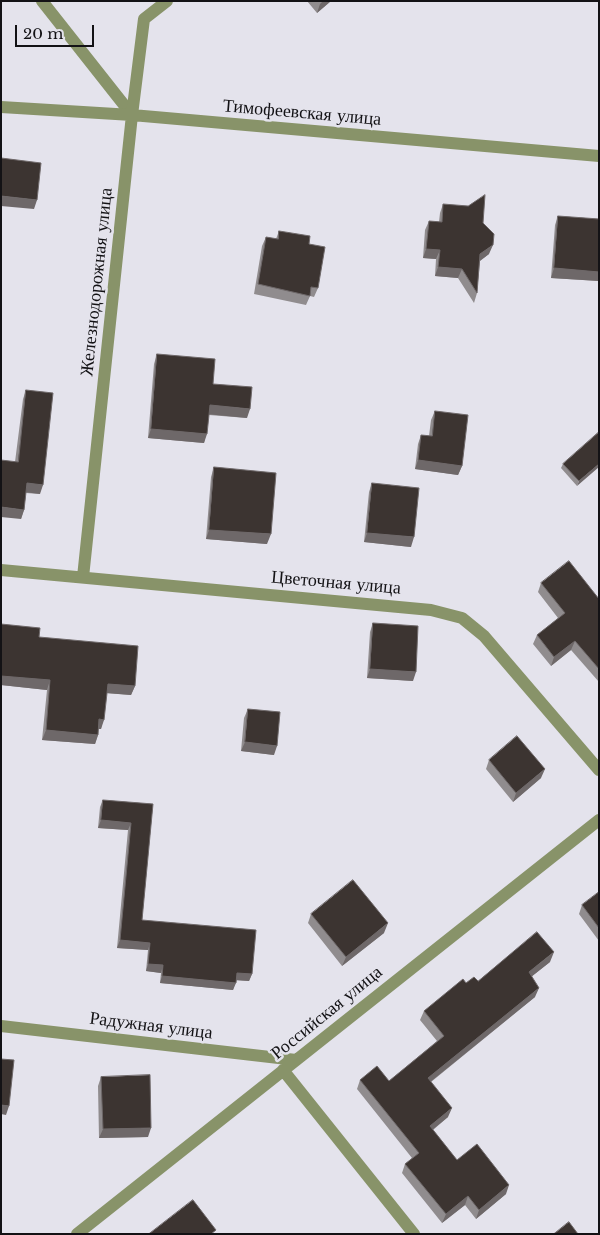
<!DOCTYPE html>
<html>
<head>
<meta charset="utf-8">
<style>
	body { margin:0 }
	#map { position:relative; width:600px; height:1235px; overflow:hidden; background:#e4e3ec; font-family:"Libre Baskerville",serif }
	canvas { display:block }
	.frame { position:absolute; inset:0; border:2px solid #131215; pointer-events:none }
	.scale { position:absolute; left:15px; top:25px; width:79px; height:22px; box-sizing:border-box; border:2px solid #131215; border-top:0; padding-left:6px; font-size:15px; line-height:18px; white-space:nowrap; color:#131215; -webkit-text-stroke:4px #e4e3ec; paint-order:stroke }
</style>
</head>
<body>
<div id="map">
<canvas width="600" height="1235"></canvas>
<div class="frame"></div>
<div class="scale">20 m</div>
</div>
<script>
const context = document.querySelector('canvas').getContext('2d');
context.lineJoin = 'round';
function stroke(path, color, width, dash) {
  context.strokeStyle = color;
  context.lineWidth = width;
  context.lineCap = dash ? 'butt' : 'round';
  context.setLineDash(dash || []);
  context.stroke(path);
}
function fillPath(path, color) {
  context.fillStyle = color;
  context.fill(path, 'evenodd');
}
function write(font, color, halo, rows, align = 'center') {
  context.font = font + ' "Libre Baskerville",serif';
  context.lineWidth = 5;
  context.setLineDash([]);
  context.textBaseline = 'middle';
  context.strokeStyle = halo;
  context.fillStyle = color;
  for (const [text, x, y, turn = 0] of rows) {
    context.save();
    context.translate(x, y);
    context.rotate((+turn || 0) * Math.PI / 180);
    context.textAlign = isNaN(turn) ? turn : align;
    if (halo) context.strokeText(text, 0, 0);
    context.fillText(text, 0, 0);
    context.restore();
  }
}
const service = new Path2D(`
	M 42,1 L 132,115`);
const minor = new Path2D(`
	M 1,107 L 132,115 L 599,156
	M 1,570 L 431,610 L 462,618 L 484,636 L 599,770
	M 83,577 L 132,115 L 144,19 L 167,1
	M 1,1026 L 296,1060
	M 283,1070 L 414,1234
	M 77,1234 L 599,820`);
const wall = new Path2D(`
	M 307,1 L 331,1 L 317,13 Z
	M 443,204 L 483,223 L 489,254 L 480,261 L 477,293 L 474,303 L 458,278 L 435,276 L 436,259 L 423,258 L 425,230 L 429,221 L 439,222 L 440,213 Z
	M 558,216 L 599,219 L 599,281 L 551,278 L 555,225 Z
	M 279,231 L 309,244 L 318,288 L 314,297 L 310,296 L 306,305 L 254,294 L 262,246 L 266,237 L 276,239 Z
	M 157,354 L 247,418 L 209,415 L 204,443 L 148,438 L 154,364 Z
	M 26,390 L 40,494 L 26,493 L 24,510 L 21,519 L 15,462 L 23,399 Z
	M 435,411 L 462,466 L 458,475 L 415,469 L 418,444 L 421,435 L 429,436 L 431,420 Z
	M 598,433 L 577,486 L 561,468 L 563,464 Z
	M 214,467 L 267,544 L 206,539 L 211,477 Z
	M 372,483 L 411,547 L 364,542 L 369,492 Z
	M 541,583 L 599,599 L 599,682 L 571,650 L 551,666 L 533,644 L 537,635 L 558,618 L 538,592 Z
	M 373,623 L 413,681 L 367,678 L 370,632 Z
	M 1,624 L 39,637 L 135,686 L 131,695 L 107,693 L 101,729 L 98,729 L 98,735 L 95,744 L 42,740 L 47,690 L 1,685 Z
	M 248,709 L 274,755 L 241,751 L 244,718 Z
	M 489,760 L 541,778 L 513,802 L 486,769 Z
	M 103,800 L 153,804 L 142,920 L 252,974 L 249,981 L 236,980 L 233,990 L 160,983 L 161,973 L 146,971 L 148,950 L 117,948 L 128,830 L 98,828 L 100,807 Z
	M 599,892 L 599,941 L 579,914 L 582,905 Z
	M 311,914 L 384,933 L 342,966 L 308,923 Z
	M 550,962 L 532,976 L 535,997 L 431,1082 L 448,1117 L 433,1130 L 457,1160 L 506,1194 L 476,1219 L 465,1205 L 442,1223 L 402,1173 L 405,1164 L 412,1158 L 357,1089 L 360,1080 L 389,1081 L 437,1041 L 420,1020 L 424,1011 L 466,983 L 478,981 Z
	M 101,1077 L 148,1137 L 99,1138 L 98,1086 Z`);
const shadedWall = new Path2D(`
	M 323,1 L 331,1 L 317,13 L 320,4 Z
	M 1,196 L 37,200 L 34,209 L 1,206 Z
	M 493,245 L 489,254 L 477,263 L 480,254 Z
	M 426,249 L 440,250 L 436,259 L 423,258 Z
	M 438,267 L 462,269 L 458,278 L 435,276 Z
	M 554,268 L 599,272 L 599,281 L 551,278 Z
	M 210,405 L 250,409 L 247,418 L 206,414 Z
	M 151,429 L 207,434 L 204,443 L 148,438 Z
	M 418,460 L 462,466 L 458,475 L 415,469 Z
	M 599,464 L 599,467 L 577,486 L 579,481 Z
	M 27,483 L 43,485 L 40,494 L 24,492 Z
	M 1,507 L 24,510 L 21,519 L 1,517 Z
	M 209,530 L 271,534 L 267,544 L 206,539 Z
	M 367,533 L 414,537 L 411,547 L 364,542 Z
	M 575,641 L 571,650 L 551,666 L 554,657 Z
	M 370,669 L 416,672 L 413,681 L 367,678 Z
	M 1,676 L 50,680 L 47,690 L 1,685 Z
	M 108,684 L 135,686 L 131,695 L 105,693 Z
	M 99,719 L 104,720 L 101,729 L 96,729 Z
	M 46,730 L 98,735 L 95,744 L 42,740 Z
	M 245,742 L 277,746 L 274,755 L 241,751 Z
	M 545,769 L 541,778 L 513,802 L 516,793 Z
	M 101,820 L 131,823 L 128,830 L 98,828 Z
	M 388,923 L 384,933 L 342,966 L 346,957 Z
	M 120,940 L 150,943 L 148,950 L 117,948 Z
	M 554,952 L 550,962 L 526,981 L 529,972 Z
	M 148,964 L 163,965 L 161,973 L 146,971 Z
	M 237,973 L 252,974 L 249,981 L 234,980 Z
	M 162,976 L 236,983 L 233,990 L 160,983 Z
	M 539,988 L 535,997 L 424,1087 L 428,1078 Z
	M 1,1105 L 9,1106 L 6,1115 L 1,1114 Z
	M 452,1108 L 448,1117 L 426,1135 L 430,1126 Z
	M 151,1128 L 148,1137 L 99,1138 L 103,1129 Z
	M 509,1185 L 506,1194 L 476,1219 L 479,1210 Z
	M 468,1196 L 465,1205 L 442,1223 L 446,1214 Z`);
const building = new Path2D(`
	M 1,158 L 41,163 L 37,200 L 1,196 Z
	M 485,195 L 483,223 L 494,234 L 493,245 L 480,254 L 477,293 L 462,269 L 438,267 L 440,250 L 426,249 L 429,221 L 442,222 L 443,204 L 468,206 Z
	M 558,216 L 599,219 L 599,272 L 554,268 Z
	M 279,231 L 310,236 L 309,244 L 325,247 L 318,288 L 311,287 L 310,296 L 258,284 L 266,237 L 278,239 Z
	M 157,354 L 215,359 L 213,384 L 252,387 L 250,409 L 210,405 L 207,434 L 151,429 Z
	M 26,390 L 53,393 L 43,485 L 27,483 L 24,510 L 1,507 L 1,460 L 18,462 Z
	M 435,411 L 468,415 L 462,466 L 418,460 L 421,435 L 432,436 Z
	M 598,433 L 599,434 L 599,464 L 579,481 L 563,464 Z
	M 214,467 L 276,473 L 271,534 L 209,530 Z
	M 372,483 L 419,488 L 414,537 L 367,533 Z
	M 569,561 L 599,599 L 599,669 L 575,641 L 554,657 L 537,635 L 565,613 L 541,583 Z
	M 373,623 L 418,626 L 416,672 L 370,669 Z
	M 1,624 L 40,628 L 39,637 L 138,646 L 135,686 L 108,684 L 104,720 L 99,719 L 98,735 L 46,730 L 50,680 L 1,676 Z
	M 248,709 L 280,712 L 277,746 L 245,742 Z
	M 517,736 L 545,769 L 516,793 L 489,760 Z
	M 103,800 L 153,804 L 142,920 L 256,930 L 252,974 L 237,973 L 236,983 L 162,976 L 163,965 L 148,964 L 150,943 L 120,940 L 131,823 L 101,820 Z
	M 353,880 L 388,923 L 346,957 L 311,914 Z
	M 599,892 L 599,928 L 582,905 Z
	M 537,932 L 554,952 L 529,972 L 539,988 L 428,1078 L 452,1108 L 430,1126 L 457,1160 L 477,1144 L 509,1185 L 479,1210 L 468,1196 L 446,1214 L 405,1164 L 419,1153 L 360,1080 L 377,1066 L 389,1081 L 444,1036 L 424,1011 L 463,979 L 466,983 L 474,977 L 478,981 Z
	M 1,1059 L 14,1060 L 9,1106 L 1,1105 Z
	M 150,1075 L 151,1128 L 103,1129 L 101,1077 Z
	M 193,1200 L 216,1230 L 211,1234 L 149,1234 Z
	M 569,1222 L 578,1234 L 554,1234 Z`);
const streetNames = [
	["Тимофеевская улица",302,113,5],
	["Железнодорожная улица",97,282,-84],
	["Цветочная улица",336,583,5],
	["Российская улица",327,1013,-39],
	["Радужная улица",151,1026,7]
];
stroke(service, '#889369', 12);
stroke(minor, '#889369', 12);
fillPath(wall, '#908c8e');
fillPath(shadedWall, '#6e6869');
fillPath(building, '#3c3431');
stroke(building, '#6e6869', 1);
write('18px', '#131215', '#e4e3ec', streetNames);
</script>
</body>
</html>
